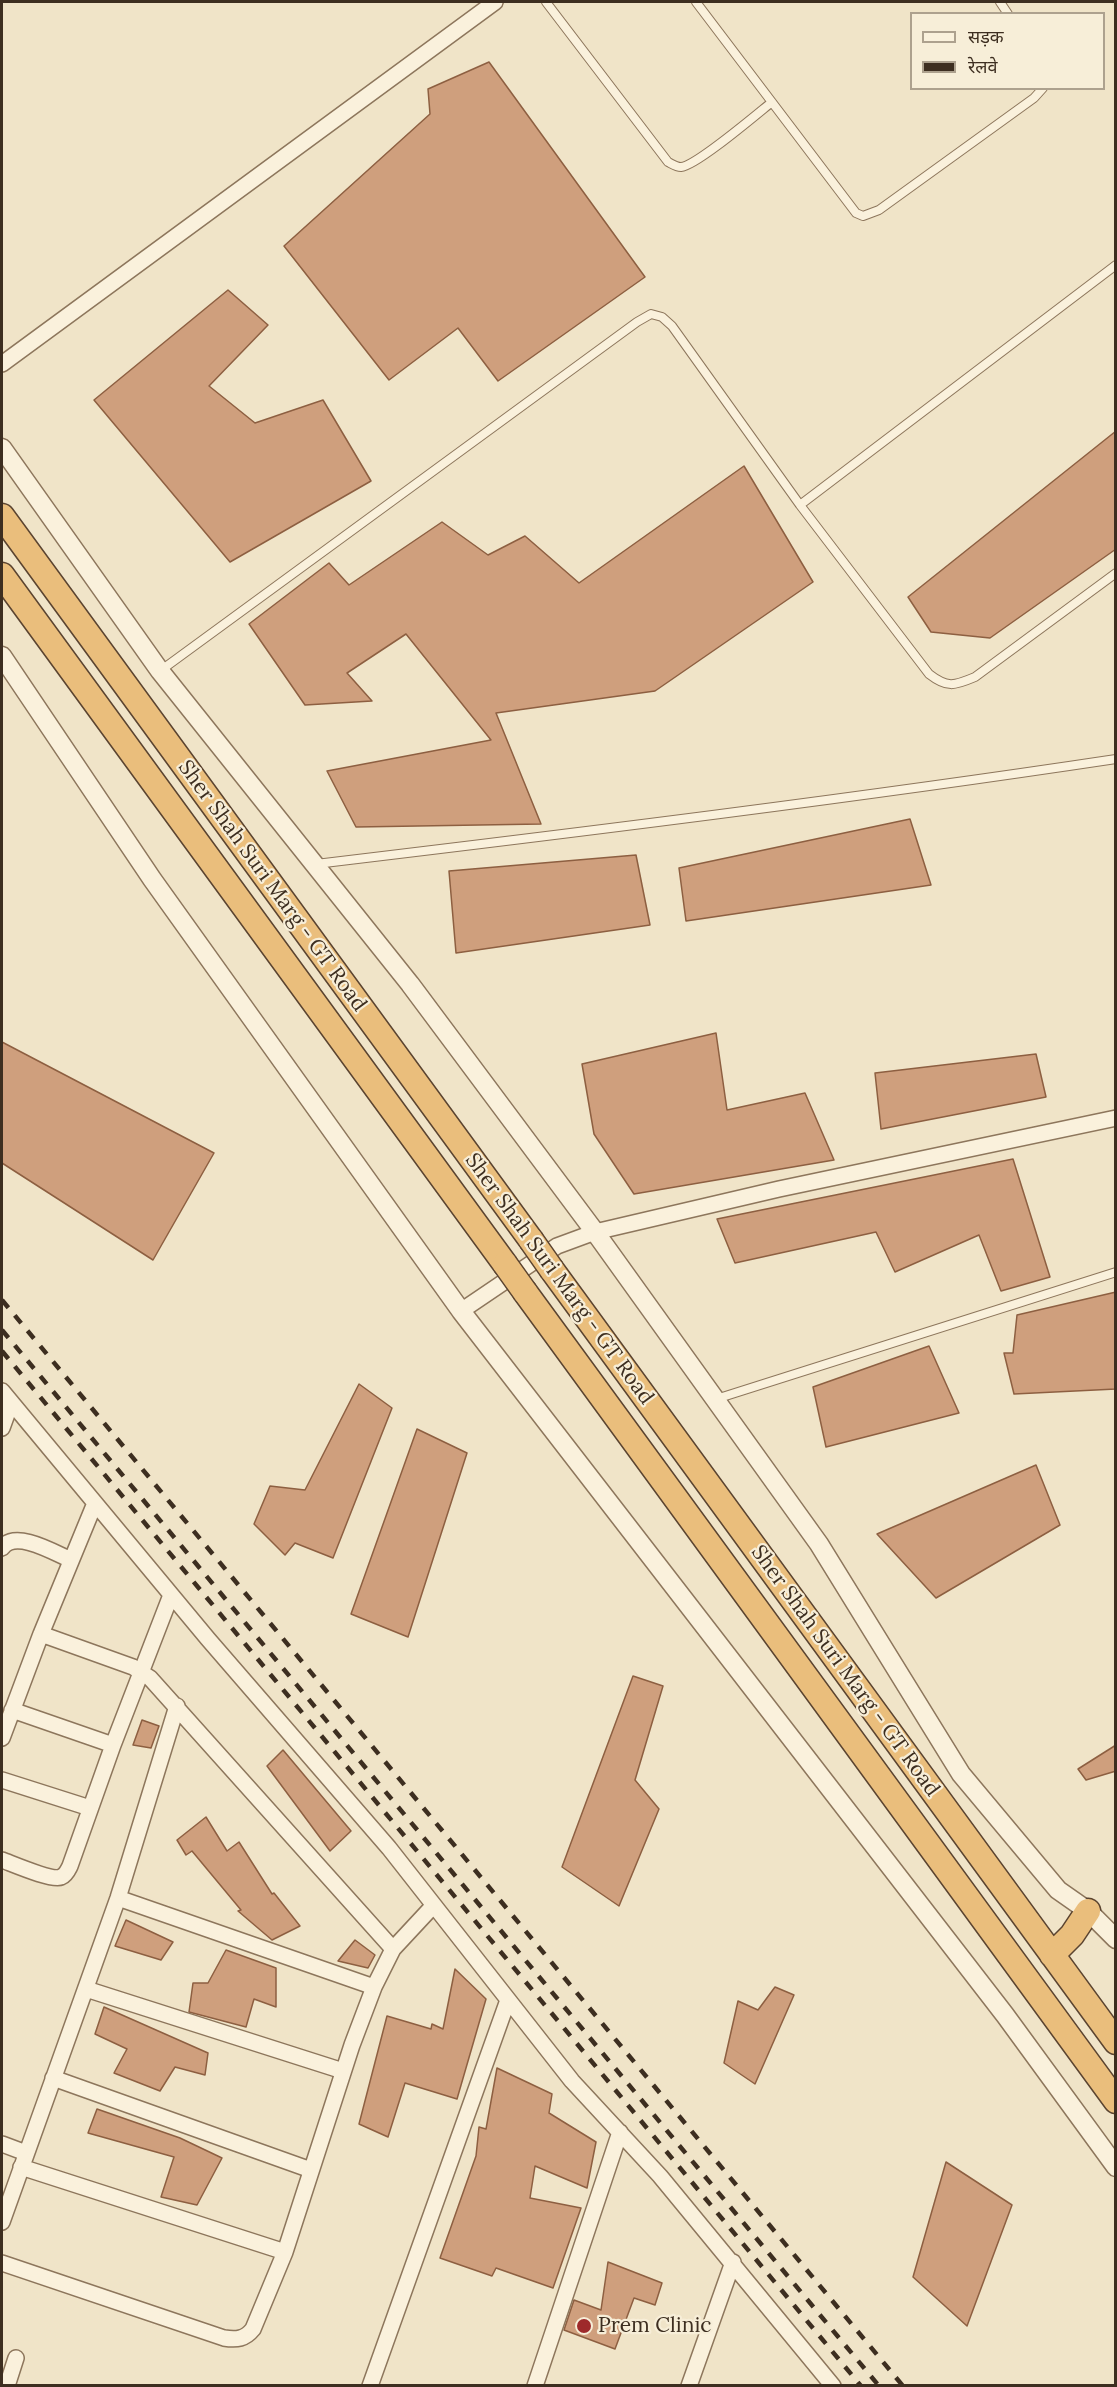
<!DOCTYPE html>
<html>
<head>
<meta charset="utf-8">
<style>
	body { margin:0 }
	#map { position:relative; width:1117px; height:2387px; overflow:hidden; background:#f0e4c8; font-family:Lora,"Noto Sans Devanagari",serif }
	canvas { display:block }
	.frame { position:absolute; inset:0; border:3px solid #3d2e20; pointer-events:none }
	.legend { position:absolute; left:910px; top:12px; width:195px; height:78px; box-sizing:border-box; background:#f7eed8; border:2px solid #ada18e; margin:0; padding:8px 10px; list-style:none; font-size:18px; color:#3d2e20 }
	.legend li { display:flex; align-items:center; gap:12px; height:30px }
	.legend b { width:30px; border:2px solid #ada18e }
</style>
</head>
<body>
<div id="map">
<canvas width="1117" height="2387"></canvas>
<div class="frame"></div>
<ul class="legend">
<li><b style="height:8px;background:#faf1dc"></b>सड़क</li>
<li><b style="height:8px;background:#3d2e20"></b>रेलवे</li>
</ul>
</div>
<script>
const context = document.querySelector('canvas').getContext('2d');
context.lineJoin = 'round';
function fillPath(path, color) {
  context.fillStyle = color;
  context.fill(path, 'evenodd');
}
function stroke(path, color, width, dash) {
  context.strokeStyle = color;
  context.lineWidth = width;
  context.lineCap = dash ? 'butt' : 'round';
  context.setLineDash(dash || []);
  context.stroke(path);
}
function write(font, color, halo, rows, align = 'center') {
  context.font = font + ' Lora,serif';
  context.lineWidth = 4.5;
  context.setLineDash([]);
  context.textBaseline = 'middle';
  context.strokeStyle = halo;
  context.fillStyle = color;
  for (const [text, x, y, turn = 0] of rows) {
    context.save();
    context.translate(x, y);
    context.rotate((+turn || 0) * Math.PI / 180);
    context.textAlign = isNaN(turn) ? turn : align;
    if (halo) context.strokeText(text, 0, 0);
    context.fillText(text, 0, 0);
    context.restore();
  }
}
const building = new Path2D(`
	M 489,62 L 645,277 L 498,381 L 458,328 L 389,380 L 284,246 L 430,114 L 428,89 Z
	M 228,290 L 268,325 L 209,386 L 255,423 L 323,400 L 371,481 L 230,562 L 94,400 Z
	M 1116,431 L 1116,549 L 990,638 L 931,632 L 908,597 Z
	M 744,466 L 813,582 L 655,691 L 496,713 L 541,824 L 356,827 L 327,771 L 491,740 L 406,634 L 347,673 L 372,701 L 305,705 L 249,624 L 329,563 L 349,585 L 442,522 L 488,555 L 525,536 L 579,583 Z
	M 910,819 L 931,885 L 686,921 L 679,868 Z
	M 636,855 L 650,925 L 456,953 L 449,871 Z
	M 716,1033 L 727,1110 L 805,1093 L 834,1160 L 634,1194 L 594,1134 L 582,1064 Z
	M 2,1042 L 214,1153 L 153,1260 L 2,1163 Z
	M 1036,1054 L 1046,1097 L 881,1129 L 875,1073 Z
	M 1013,1159 L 1050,1277 L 1001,1291 L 979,1235 L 895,1272 L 876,1232 L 735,1263 L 717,1219 Z
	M 1116,1292 L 1116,1389 L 1014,1394 L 1004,1353 L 1013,1353 L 1017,1315 Z
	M 929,1346 L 959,1413 L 826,1447 L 813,1387 Z
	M 359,1384 L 392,1408 L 333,1558 L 295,1543 L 285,1555 L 254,1524 L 270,1486 L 305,1490 Z
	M 417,1429 L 467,1453 L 408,1637 L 351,1614 Z
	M 1036,1465 L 1060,1525 L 936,1598 L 877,1534 Z
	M 633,1676 L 663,1686 L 635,1780 L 659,1809 L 619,1906 L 562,1867 Z
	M 142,1720 L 159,1726 L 151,1748 L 133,1745 Z
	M 1116,1745 L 1116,1771 L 1086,1780 L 1078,1769 Z
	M 283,1750 L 351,1831 L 330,1851 L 267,1766 Z
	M 206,1817 L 227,1851 L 239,1842 L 272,1894 L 274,1893 L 300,1926 L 272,1940 L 238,1911 L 241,1910 L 192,1851 L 186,1855 L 177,1840 Z
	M 126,1920 L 173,1942 L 161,1960 L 115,1946 Z
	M 355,1940 L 375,1955 L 368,1968 L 338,1961 Z
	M 226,1950 L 276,1968 L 276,2007 L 254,1999 L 246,2027 L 189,2012 L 193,1983 L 208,1983 Z
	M 455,1969 L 486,1999 L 457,2099 L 405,2083 L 388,2137 L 359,2124 L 387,2016 L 431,2029 L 432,2024 L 443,2029 Z
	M 775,1987 L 794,1995 L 755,2084 L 724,2063 L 738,2001 L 758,2010 Z
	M 104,2007 L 208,2053 L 205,2075 L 175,2067 L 160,2091 L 114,2073 L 127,2049 L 95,2034 Z
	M 497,2068 L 552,2094 L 549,2113 L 596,2142 L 587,2188 L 535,2166 L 530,2198 L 581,2208 L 553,2288 L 496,2268 L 492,2276 L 440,2258 L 476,2156 L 479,2127 L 486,2129 Z
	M 97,2109 L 180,2138 L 222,2158 L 197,2205 L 161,2197 L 174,2157 L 88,2133 Z
	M 946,2162 L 1012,2205 L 967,2326 L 913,2277 Z
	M 608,2262 L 662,2283 L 655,2305 L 634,2298 L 615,2349 L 564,2330 L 574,2300 L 601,2310 Z`);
const service = new Path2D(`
	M 546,2 L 668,162 C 672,164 676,167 681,167 C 696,166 757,114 772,102
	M 696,2 L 856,213 L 863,216 L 879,210 L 1034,98 L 1043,88
	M 1000,2 L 1008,14
	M 800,505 L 1116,265
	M 160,671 L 637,322 L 651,314 L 662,317 L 672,326 L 800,505 L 929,674 C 947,688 954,686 975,677 L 1116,573
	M 316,864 C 583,832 850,799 1116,759
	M 716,1399 L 1116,1272`);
const minor = new Path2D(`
	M 2,364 L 495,2
	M 461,1311 L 557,1246 L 595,1232 L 779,1189 L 1116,1118
	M 2,1391 L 208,1639 L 389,1848 L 572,2081 L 660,2176 L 833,2386
	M 2,1428 L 11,1403
	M 2,1548 C 15,1529 55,1553 71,1560
	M 41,1634 L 133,1667 L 150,1678 L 393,1949
	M 12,1710 L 113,1745
	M 2,1738 L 41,1634 L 95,1503
	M 2,1780 L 90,1808
	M 2,1860 C 13,1864 52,1881 61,1877 C 66,1875 68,1870 70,1866 L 113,1745 L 171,1595
	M 118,1898 L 374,1987
	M 86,1989 L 343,2071
	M 53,2078 L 311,2170
	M 2,2144 L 26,2153
	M 21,2167 L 285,2252
	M 2,2222 L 118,1898 L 177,1706
	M 2,2263 L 224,2338 C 237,2340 245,2339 253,2329 L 285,2252 L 352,2045 L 374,1987 L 393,1949 L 433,1906
	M 7,2386 L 16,2358
	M 370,2386 L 508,2000
	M 535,2386 L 620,2132
	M 689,2386 L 733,2262`);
const tertiary = new Path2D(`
	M 2,448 L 160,671 L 410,984 L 595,1232 L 819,1544 L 961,1774 L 1058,1890 L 1088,1911 L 1116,1939
	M 2,656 L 152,879 L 461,1311 L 1005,2015 L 1116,2167`);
const trunk = new Path2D(`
	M 2,516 L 531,1240
	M 2,575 L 505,1264
	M 552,1270 L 1116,2042
	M 525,1292 L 1116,2101
	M 1052,1955 L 1072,1935 L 1088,1911`);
const rail = new Path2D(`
	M 2,1300 L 903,2386
	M 2,1330 L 879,2386
	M 2,1351 L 861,2386`);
const trunkBridge = new Path2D(`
	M 531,1240 L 552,1270
	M 505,1264 L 525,1292`);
const markers = [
	[584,2326,8,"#9e2a2b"]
];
const streetNames = [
	["Sher Shah Suri Marg - GT Road",272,886,54],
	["Sher Shah Suri Marg - GT Road",559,1279,54],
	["Sher Shah Suri Marg - GT Road",845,1671,54]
];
const poiNames = [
	["Prem Clinic",598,2326]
];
fillPath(building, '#cf9f7d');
stroke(building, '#8d5f41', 1.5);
stroke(service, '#8d765c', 10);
stroke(minor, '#8d765c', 18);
stroke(tertiary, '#8d765c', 21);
stroke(trunk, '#5b4430', 27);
stroke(service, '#faf1dc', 8);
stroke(minor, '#faf1dc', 15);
stroke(tertiary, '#faf1dc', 18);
stroke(trunk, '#eabe7c', 24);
stroke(rail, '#3d2e20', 4.5, [10, 10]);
stroke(trunkBridge, '#5b4430', 27, []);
stroke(trunkBridge, '#eabe7c', 24);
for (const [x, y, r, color] of markers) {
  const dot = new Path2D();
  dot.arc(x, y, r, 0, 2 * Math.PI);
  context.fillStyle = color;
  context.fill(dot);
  stroke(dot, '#f7eed8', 2);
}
write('21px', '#3d2e20', '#f7eed8', streetNames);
write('21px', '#3d2e20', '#f7eed8', poiNames, 'left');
</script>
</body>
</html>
